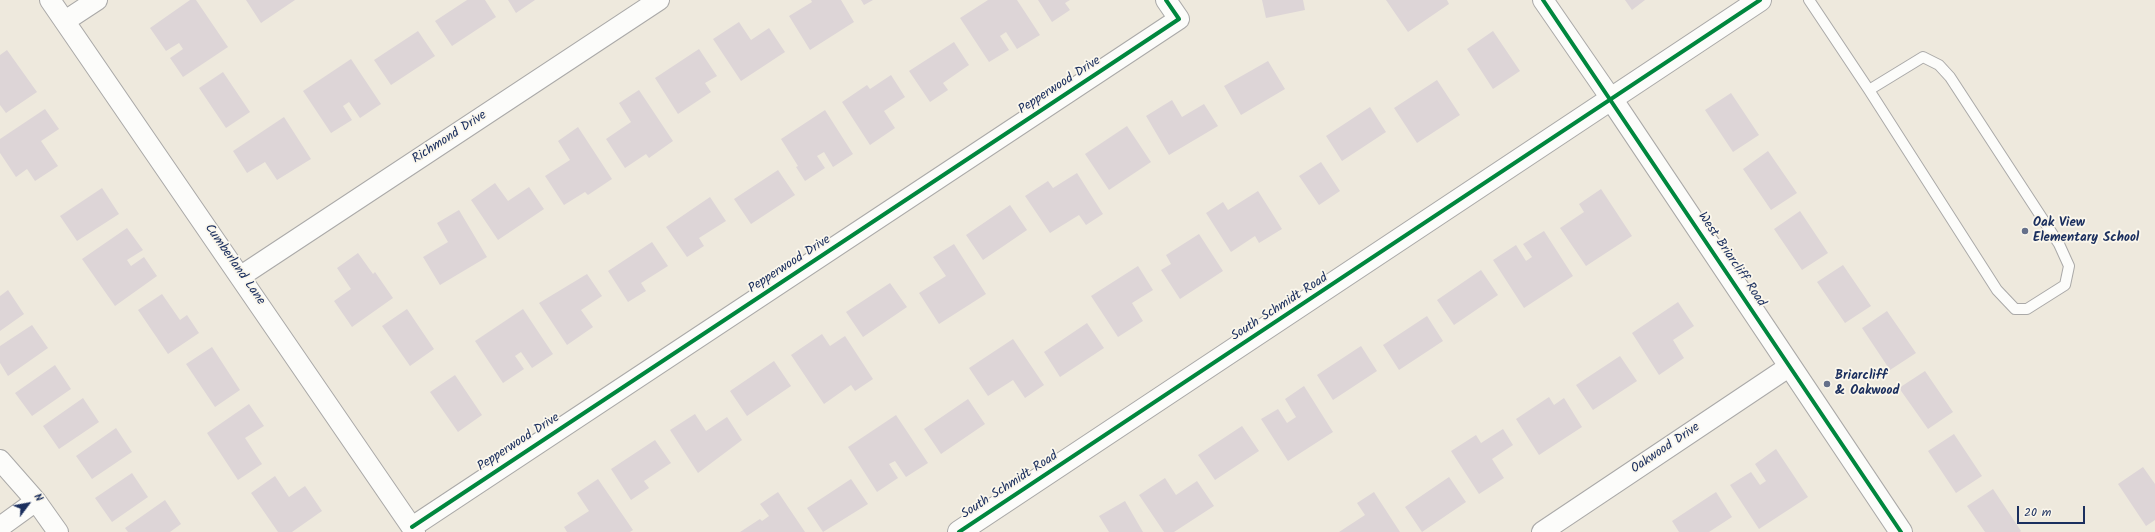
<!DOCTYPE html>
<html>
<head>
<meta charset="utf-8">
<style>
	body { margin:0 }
	#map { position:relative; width:2155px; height:532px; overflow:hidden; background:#eee9dd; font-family:Kalam,sans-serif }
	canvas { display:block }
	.north { position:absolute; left:8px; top:484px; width:40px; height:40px; -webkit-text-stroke:3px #fbf7ec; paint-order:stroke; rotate:58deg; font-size:11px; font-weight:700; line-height:16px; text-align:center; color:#1b2f5e }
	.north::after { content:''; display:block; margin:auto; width:14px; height:18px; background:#1b2f5e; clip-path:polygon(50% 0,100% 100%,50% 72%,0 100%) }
	.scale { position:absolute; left:2017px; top:506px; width:68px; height:18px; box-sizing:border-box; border:2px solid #1b2f5e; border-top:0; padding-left:5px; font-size:12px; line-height:14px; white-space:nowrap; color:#1b2f5e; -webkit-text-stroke:3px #fbf7ec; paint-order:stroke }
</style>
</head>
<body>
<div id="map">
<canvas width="2155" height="532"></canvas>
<div class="north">N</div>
<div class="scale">20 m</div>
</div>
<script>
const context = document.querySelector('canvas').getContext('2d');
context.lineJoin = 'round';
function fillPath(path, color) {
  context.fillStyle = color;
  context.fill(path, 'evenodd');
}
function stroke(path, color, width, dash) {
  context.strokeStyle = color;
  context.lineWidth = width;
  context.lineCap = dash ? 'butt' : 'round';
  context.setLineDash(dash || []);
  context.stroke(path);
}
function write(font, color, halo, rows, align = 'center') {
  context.font = font + ' Kalam,sans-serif';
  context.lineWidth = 3.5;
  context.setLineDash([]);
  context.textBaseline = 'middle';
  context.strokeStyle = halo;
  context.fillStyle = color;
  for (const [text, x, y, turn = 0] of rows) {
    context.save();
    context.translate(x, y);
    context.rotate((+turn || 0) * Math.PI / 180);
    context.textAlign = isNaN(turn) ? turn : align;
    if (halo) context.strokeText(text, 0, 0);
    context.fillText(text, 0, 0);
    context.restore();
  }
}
const building = new Path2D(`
	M 190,0 L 196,0 L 228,47 L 183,77 L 170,58 L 183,49 L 179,43 L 166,51 L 150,28 Z
	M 246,0 L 295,0 L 261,23 Z
	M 467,0 L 485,0 L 496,17 L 452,46 L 435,21 Z
	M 508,0 L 535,0 L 516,13 Z
	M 811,0 L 841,0 L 854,22 L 810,50 L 789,16 L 812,2 Z
	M 861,0 L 873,0 L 864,5 Z
	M 988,0 L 1017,0 L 1040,35 L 1017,49 L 1006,32 L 1000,36 L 1009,50 L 989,62 L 960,18 Z
	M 1038,0 L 1070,0 L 1065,3 L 1070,10 L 1052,22 Z
	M 1262,0 L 1303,0 L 1305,10 L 1266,18 Z
	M 1386,0 L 1447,0 L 1449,4 L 1408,32 Z
	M 1625,0 L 1645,0 L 1632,10 Z
	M 739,22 L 751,40 L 769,28 L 785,52 L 741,81 L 713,39 Z
	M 418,31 L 435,56 L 391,85 L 374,60 Z
	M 1493,31 L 1520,71 L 1493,89 L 1467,49 Z
	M 954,42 L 969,65 L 943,83 L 948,90 L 930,102 L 909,71 Z
	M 699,49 L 717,76 L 705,83 L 711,92 L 678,114 L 655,78 Z
	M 7,50 L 37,92 L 6,113 L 0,105 L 0,55 Z
	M 351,59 L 381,104 L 360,118 L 349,102 L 343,106 L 352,120 L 331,133 L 303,91 Z
	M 1268,61 L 1285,89 L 1241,115 L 1224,86 Z
	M 223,72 L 250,112 L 226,128 L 199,88 Z
	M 891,75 L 905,97 L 884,111 L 895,128 L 870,145 L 842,102 L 867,85 L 870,89 Z
	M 1437,80 L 1460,115 L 1417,143 L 1394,108 Z
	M 639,90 L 673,141 L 649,158 L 646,154 L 625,168 L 606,139 L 631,122 L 619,103 Z
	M 1731,93 L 1759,135 L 1733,152 L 1705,110 Z
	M 1172,100 L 1182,117 L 1204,104 L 1218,126 L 1169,155 L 1146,116 Z
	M 1370,107 L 1386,132 L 1342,161 L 1326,136 Z
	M 45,109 L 59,129 L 41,141 L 58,166 L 35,181 L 27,169 L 16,177 L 0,153 L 0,139 Z
	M 825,110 L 853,154 L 833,167 L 824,152 L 817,156 L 825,168 L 805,181 L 796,167 L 798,166 L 781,139 Z
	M 284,117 L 311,159 L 277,180 L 265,162 L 247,173 L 233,151 Z
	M 1127,126 L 1151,162 L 1109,190 L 1085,154 Z
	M 578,127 L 612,179 L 588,195 L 585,192 L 564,205 L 545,176 L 570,160 L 558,141 Z
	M 1768,151 L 1797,193 L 1771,210 L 1743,169 Z
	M 1321,162 L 1340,191 L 1319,205 L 1299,176 Z
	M 778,170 L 795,195 L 751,224 L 734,199 Z
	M 1077,173 L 1103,214 L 1086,225 L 1079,215 L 1050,233 L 1025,196 L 1048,181 L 1053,188 Z
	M 495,183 L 508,201 L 529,187 L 544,209 L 498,240 L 471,200 Z
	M 102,188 L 119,214 L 77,241 L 60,216 Z
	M 1601,189 L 1632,236 L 1586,266 L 1560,228 L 1584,212 L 1579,204 Z
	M 1258,191 L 1282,229 L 1259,243 L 1255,236 L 1231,252 L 1206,213 L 1223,202 L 1228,210 Z
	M 710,197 L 726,221 L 699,238 L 704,246 L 687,257 L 666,227 Z
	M 1010,205 L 1027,230 L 983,260 L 966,235 Z
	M 459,210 L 487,257 L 440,285 L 423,257 L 448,242 L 437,223 Z
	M 1800,211 L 1828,253 L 1802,270 L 1774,229 Z
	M 127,228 L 143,250 L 127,260 L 131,266 L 144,257 L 157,276 L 115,306 L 82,259 Z
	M 1544,231 L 1573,276 L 1524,308 L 1493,260 L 1516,245 L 1526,261 L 1532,257 L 1523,244 Z
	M 1199,234 L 1223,271 L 1180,299 L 1161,270 L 1171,264 L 1166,255 Z
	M 652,242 L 668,266 L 641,283 L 646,291 L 628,302 L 608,271 Z
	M 954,244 L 986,294 L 939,324 L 919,293 L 946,276 L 933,257 Z
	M 358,253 L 373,274 L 375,272 L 393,298 L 352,327 L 334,301 L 351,289 L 337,268 Z
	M 1843,265 L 1871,306 L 1845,323 L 1817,282 Z
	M 1138,266 L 1153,290 L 1132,303 L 1143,321 L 1118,337 L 1091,296 Z
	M 1481,270 L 1498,295 L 1454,325 L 1437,300 Z
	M 587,274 L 602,296 L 581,310 L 593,327 L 567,345 L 539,303 Z
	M 890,283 L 907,307 L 863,337 L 846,312 Z
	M 8,290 L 24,314 L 0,331 L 0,296 Z
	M 162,294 L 180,320 L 187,315 L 199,333 L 168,354 L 138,310 Z
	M 1678,302 L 1694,326 L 1673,340 L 1684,358 L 1659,375 L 1632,333 Z
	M 407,309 L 434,349 L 410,366 L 382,326 Z
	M 523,309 L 553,354 L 532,368 L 521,352 L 515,356 L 524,369 L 503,383 L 475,341 Z
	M 1887,311 L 1916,353 L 1890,370 L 1862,328 Z
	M 1427,316 L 1443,341 L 1399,370 L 1383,345 Z
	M 1087,323 L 1104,348 L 1060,377 L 1044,352 Z
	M 32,325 L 48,348 L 8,376 L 0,363 L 0,346 Z
	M 822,334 L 830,346 L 845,336 L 873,379 L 855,391 L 851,385 L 824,404 L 791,355 Z
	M 1013,339 L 1044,385 L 1025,398 L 1013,380 L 988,396 L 969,368 Z
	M 1361,346 L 1377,371 L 1333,400 L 1317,375 Z
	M 212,347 L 240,390 L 215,407 L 186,364 Z
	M 1620,356 L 1637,381 L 1593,410 L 1576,385 Z
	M 774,361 L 791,386 L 747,416 L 730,391 Z
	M 55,365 L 71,389 L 32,416 L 15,393 Z
	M 1925,371 L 1953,412 L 1928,429 L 1899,388 Z
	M 455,375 L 482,415 L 458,432 L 430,392 Z
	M 1304,386 L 1333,432 L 1288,461 L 1261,419 L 1278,409 L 1287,423 L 1296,417 L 1285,399 Z
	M 1549,397 L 1554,405 L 1564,398 L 1582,427 L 1539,455 L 1516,419 Z
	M 83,398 L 99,422 L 59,449 L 43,426 Z
	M 968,399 L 985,424 L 941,454 L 924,429 Z
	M 249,404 L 264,426 L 245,438 L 262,464 L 238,480 L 207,433 Z
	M 695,414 L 706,431 L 727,417 L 742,440 L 698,473 L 670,430 Z
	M 896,415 L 928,463 L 906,477 L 895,461 L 889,464 L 898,478 L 877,492 L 848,447 Z
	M 1242,426 L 1259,451 L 1215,480 L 1198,455 Z
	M 116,428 L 132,452 L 92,479 L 76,456 Z
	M 1503,429 L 1513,445 L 1492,459 L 1504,478 L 1479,494 L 1451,451 L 1476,435 L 1481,443 Z
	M 1954,434 L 1982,476 L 1956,493 L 1928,451 Z
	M 655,440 L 671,463 L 644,481 L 649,488 L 631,500 L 611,469 Z
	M 1776,449 L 1808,497 L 1759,529 L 1730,485 L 1751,472 L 1760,485 L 1766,481 L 1755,464 Z
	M 2143,467 L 2155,484 L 2155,520 L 2146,526 L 2118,484 Z
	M 132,473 L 148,497 L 112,522 L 95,498 Z
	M 275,476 L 289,497 L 305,486 L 322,511 L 292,532 L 278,532 L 251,493 Z
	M 1449,477 L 1466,502 L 1422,532 L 1405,507 Z
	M 1165,478 L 1176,495 L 1197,481 L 1214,506 L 1174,532 L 1164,532 L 1139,495 Z
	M 598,479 L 633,530 L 630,532 L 567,532 L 564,527 L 589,511 L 577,493 Z
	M 851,479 L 868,504 L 823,532 L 807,508 Z
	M 1993,489 L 2021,531 L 2020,532 L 1985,532 L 1967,506 Z
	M 778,492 L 805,532 L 740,532 L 760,519 L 762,521 L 769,516 L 760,504 Z
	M 1374,492 L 1400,532 L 1339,532 L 1365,515 L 1357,503 Z
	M 1716,492 L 1732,517 L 1709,532 L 1679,532 L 1672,521 Z
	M 165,500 L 181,524 L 170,532 L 128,532 L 125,528 Z
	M 1125,501 L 1143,532 L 1109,532 L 1099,516 Z`);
const lane = new Path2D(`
	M 1809,0 L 1869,90 L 1997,290 L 2015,309 L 2027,309 L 2065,285 L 2069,266 L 2059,244 L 1950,77 L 1939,65 L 1923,57 L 1869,90`);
const street = new Path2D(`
	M 50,0 L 415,532
	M 1543,0 L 1612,100
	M 65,21 L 97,0
	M 241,276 L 659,0
	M 0,460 L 36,501 L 58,532
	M 0,527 L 36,501
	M 412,527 L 1179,19 L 1166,0
	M 1542,532 L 1790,366`);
const secondary = new Path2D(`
	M 1612,100 L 1901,532
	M 959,532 L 1760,0`);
const cycleway = new Path2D(`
	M 1543,0 L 1901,532
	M 412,527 L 1179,19 L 1166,0
	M 959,532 L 1760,0`);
const markers = [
	[2025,231,4,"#65708a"],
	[1827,384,4,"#65708a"]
];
const streetNames = [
	["Pepperwood Drive",1060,86,-33],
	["Richmond Drive",450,138,-33],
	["West Briarcliff Road",1731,260,56],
	["Cumberland Lane",234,265,55],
	["Pepperwood Drive",790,265,-33],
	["South Schmidt Road",1280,308,-33],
	["Pepperwood Drive",519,443,-33],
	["Oakwood Drive",1666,449,-34],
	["South Schmidt Road",1010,486,-33]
];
const poiNames = [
	["Oak View",2033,224],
	["Elementary School",2033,239],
	["Briarcliff",1835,377],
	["& Oakwood",1835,392]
];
fillPath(building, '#ddd5d7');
stroke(lane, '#aaa9a8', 12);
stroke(street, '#aaa9a8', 22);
stroke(secondary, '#aaa9a8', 24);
stroke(lane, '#fcfcfa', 10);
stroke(street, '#fcfcfa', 20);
stroke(secondary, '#fcfcfa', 22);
stroke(cycleway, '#00873e', 4);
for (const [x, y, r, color] of markers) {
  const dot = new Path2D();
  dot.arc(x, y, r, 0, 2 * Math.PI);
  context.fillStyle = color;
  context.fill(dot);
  stroke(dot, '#fbf7ec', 1.5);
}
write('13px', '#1b2f5e', '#fbf7ec', streetNames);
write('bold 13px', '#1b2f5e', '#fbf7ec', poiNames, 'left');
</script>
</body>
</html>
